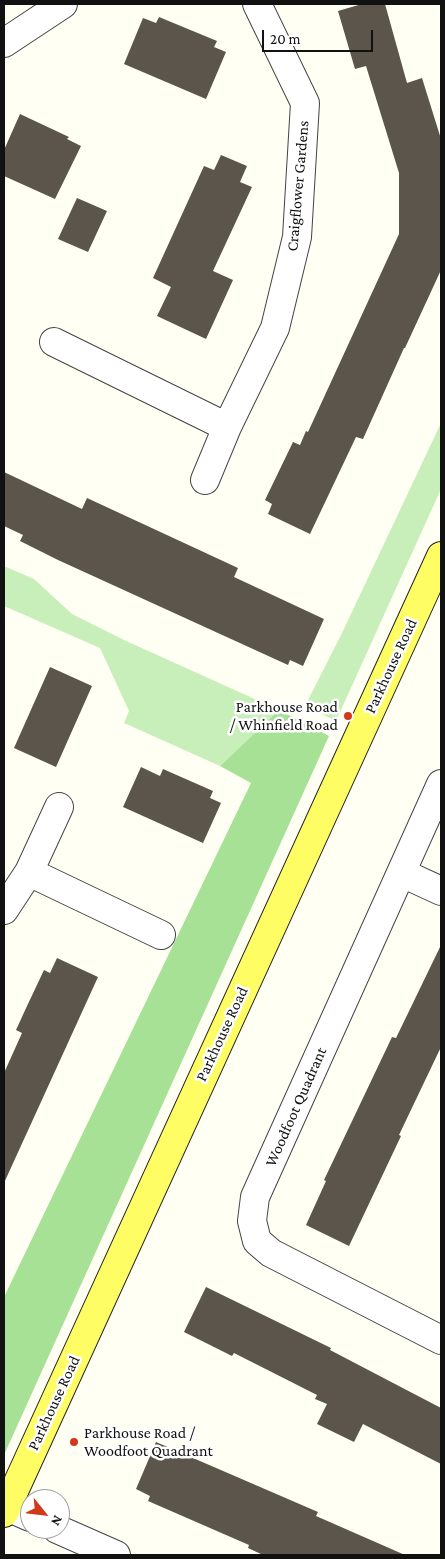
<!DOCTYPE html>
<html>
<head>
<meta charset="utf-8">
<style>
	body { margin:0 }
	#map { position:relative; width:445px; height:1559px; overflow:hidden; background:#fffff4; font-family:"Crimson Pro",serif }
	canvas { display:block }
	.frame { position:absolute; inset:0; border:5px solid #111; pointer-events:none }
	.north { position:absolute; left:20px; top:1489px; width:50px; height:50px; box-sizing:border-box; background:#fff; border:1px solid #a0a0a0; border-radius:50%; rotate:119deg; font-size:14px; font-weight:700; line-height:20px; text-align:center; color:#111 }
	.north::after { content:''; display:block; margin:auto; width:18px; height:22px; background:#d03a19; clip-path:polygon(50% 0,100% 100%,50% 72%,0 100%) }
	.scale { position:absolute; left:262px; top:30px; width:111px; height:22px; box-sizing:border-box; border:2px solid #111; border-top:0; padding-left:6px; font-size:15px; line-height:18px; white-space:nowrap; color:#111; -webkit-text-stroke:4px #fff; paint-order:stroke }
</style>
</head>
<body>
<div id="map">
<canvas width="445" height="1559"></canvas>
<div class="frame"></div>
<div class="north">N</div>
<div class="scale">20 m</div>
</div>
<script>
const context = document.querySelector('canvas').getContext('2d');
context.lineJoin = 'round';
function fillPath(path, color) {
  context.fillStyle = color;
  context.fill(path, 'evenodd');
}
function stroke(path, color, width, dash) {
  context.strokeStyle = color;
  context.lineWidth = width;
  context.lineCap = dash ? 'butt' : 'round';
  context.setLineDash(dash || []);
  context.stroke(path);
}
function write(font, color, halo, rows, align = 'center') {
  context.font = font + ' "Crimson Pro",serif';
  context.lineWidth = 5;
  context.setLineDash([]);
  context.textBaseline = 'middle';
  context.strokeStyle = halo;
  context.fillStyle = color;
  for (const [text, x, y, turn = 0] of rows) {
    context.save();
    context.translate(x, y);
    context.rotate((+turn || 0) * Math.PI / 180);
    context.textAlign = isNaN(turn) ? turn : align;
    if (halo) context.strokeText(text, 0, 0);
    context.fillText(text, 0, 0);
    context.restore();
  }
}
const green = new Path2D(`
	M 441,423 L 441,489 L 336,721 L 305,706 L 342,633 Z
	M 4,566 L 34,579 L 72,614 L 124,640 L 279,710 L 220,766 L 124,723 L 129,711 L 100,648 L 4,606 Z`);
const forest = new Path2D(`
	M 279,710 L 329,736 L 4,1455 L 4,1297 L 251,783 L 220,766 Z`);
const building = new Path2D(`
	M 362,4 L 385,4 L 407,83 L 422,78 L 441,139 L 441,270 L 405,348 L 404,348 L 363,439 L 356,437 L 310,534 L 268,514 L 272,504 L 265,500 L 293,442 L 300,445 L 306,431 L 308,432 L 399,234 L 399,173 L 366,66 L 355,69 L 338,11 Z
	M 159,17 L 217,41 L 214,47 L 226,52 L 206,99 L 124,64 L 143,18 L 156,23 Z
	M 20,114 L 69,137 L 67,139 L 81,146 L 55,199 L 4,176 L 4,150 Z
	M 221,155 L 247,166 L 240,182 L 252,187 L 213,271 L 233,280 L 206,339 L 157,316 L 171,287 L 153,278 L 204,166 L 214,170 Z
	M 77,198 L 107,211 L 88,252 L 58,239 Z
	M 4,472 L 82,509 L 87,498 L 182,542 L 238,568 L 234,577 L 324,619 L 303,666 L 290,660 L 288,665 L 58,560 L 20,541 L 23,535 L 4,526 Z
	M 50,667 L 92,686 L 56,767 L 14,748 Z
	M 141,767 L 160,776 L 163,769 L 213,791 L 210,798 L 221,803 L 203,843 L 123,807 Z
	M 441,945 L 441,1047 L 399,1135 L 401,1136 L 349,1246 L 306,1225 L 326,1181 L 324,1180 L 392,1037 L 396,1038 Z
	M 57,958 L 98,977 L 4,1183 L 4,1073 L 22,1033 L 16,1030 L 27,1006 L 44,970 L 50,973 Z
	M 206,1287 L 331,1348 L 330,1350 L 441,1408 L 441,1464 L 363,1424 L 354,1442 L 317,1424 L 327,1404 L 315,1399 L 317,1395 L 234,1353 L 232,1356 L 184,1332 Z
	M 156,1442 L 318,1512 L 316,1516 L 405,1555 L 263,1555 L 248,1548 L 249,1545 L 148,1501 L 150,1496 L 136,1489 Z`);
const minor = new Path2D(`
	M 4,43 L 63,4
	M 54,342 L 227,427
	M 205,480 L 227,427 L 275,328 L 297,237 L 305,103 L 257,4
	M 441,784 L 255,1197 L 252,1221 L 257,1241 L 271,1253 L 441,1340
	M 29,872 L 161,935
	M 402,873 L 441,891
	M 4,910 L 29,872 L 59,807
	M 7,1507 L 30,1517
	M 57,1529 L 116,1555`);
const major = new Path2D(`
	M 4,1513 L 441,556`);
const markers = [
	[348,716,5,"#d03a19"],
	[74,1442,5,"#d03a19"]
];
const streetNames = [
	["Craigflower Gardens",298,186,-85],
	["Parkhouse Road",391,666,-65],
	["Parkhouse Road",222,1034,-65],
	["Woodfoot Quadrant",296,1107,-66],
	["Parkhouse Road",54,1403,-65]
];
const poiNames = [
	["Parkhouse Road",338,707],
	["/ Whinfield Road",338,725],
	["Parkhouse Road /",84,1433,"left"],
	["Woodfoot Quadrant",84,1451,"left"]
];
fillPath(green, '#c8efb9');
fillPath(forest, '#a7e196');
fillPath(building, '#5b554c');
stroke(minor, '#444', 30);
stroke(major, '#222', 30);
stroke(minor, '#fff', 28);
stroke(major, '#fffd64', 28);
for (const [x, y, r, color] of markers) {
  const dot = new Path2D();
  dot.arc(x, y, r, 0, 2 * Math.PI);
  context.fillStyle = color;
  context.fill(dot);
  stroke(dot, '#fff', 2);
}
write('16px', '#111', '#fff', streetNames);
write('16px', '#111', '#fff', poiNames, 'right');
</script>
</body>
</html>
